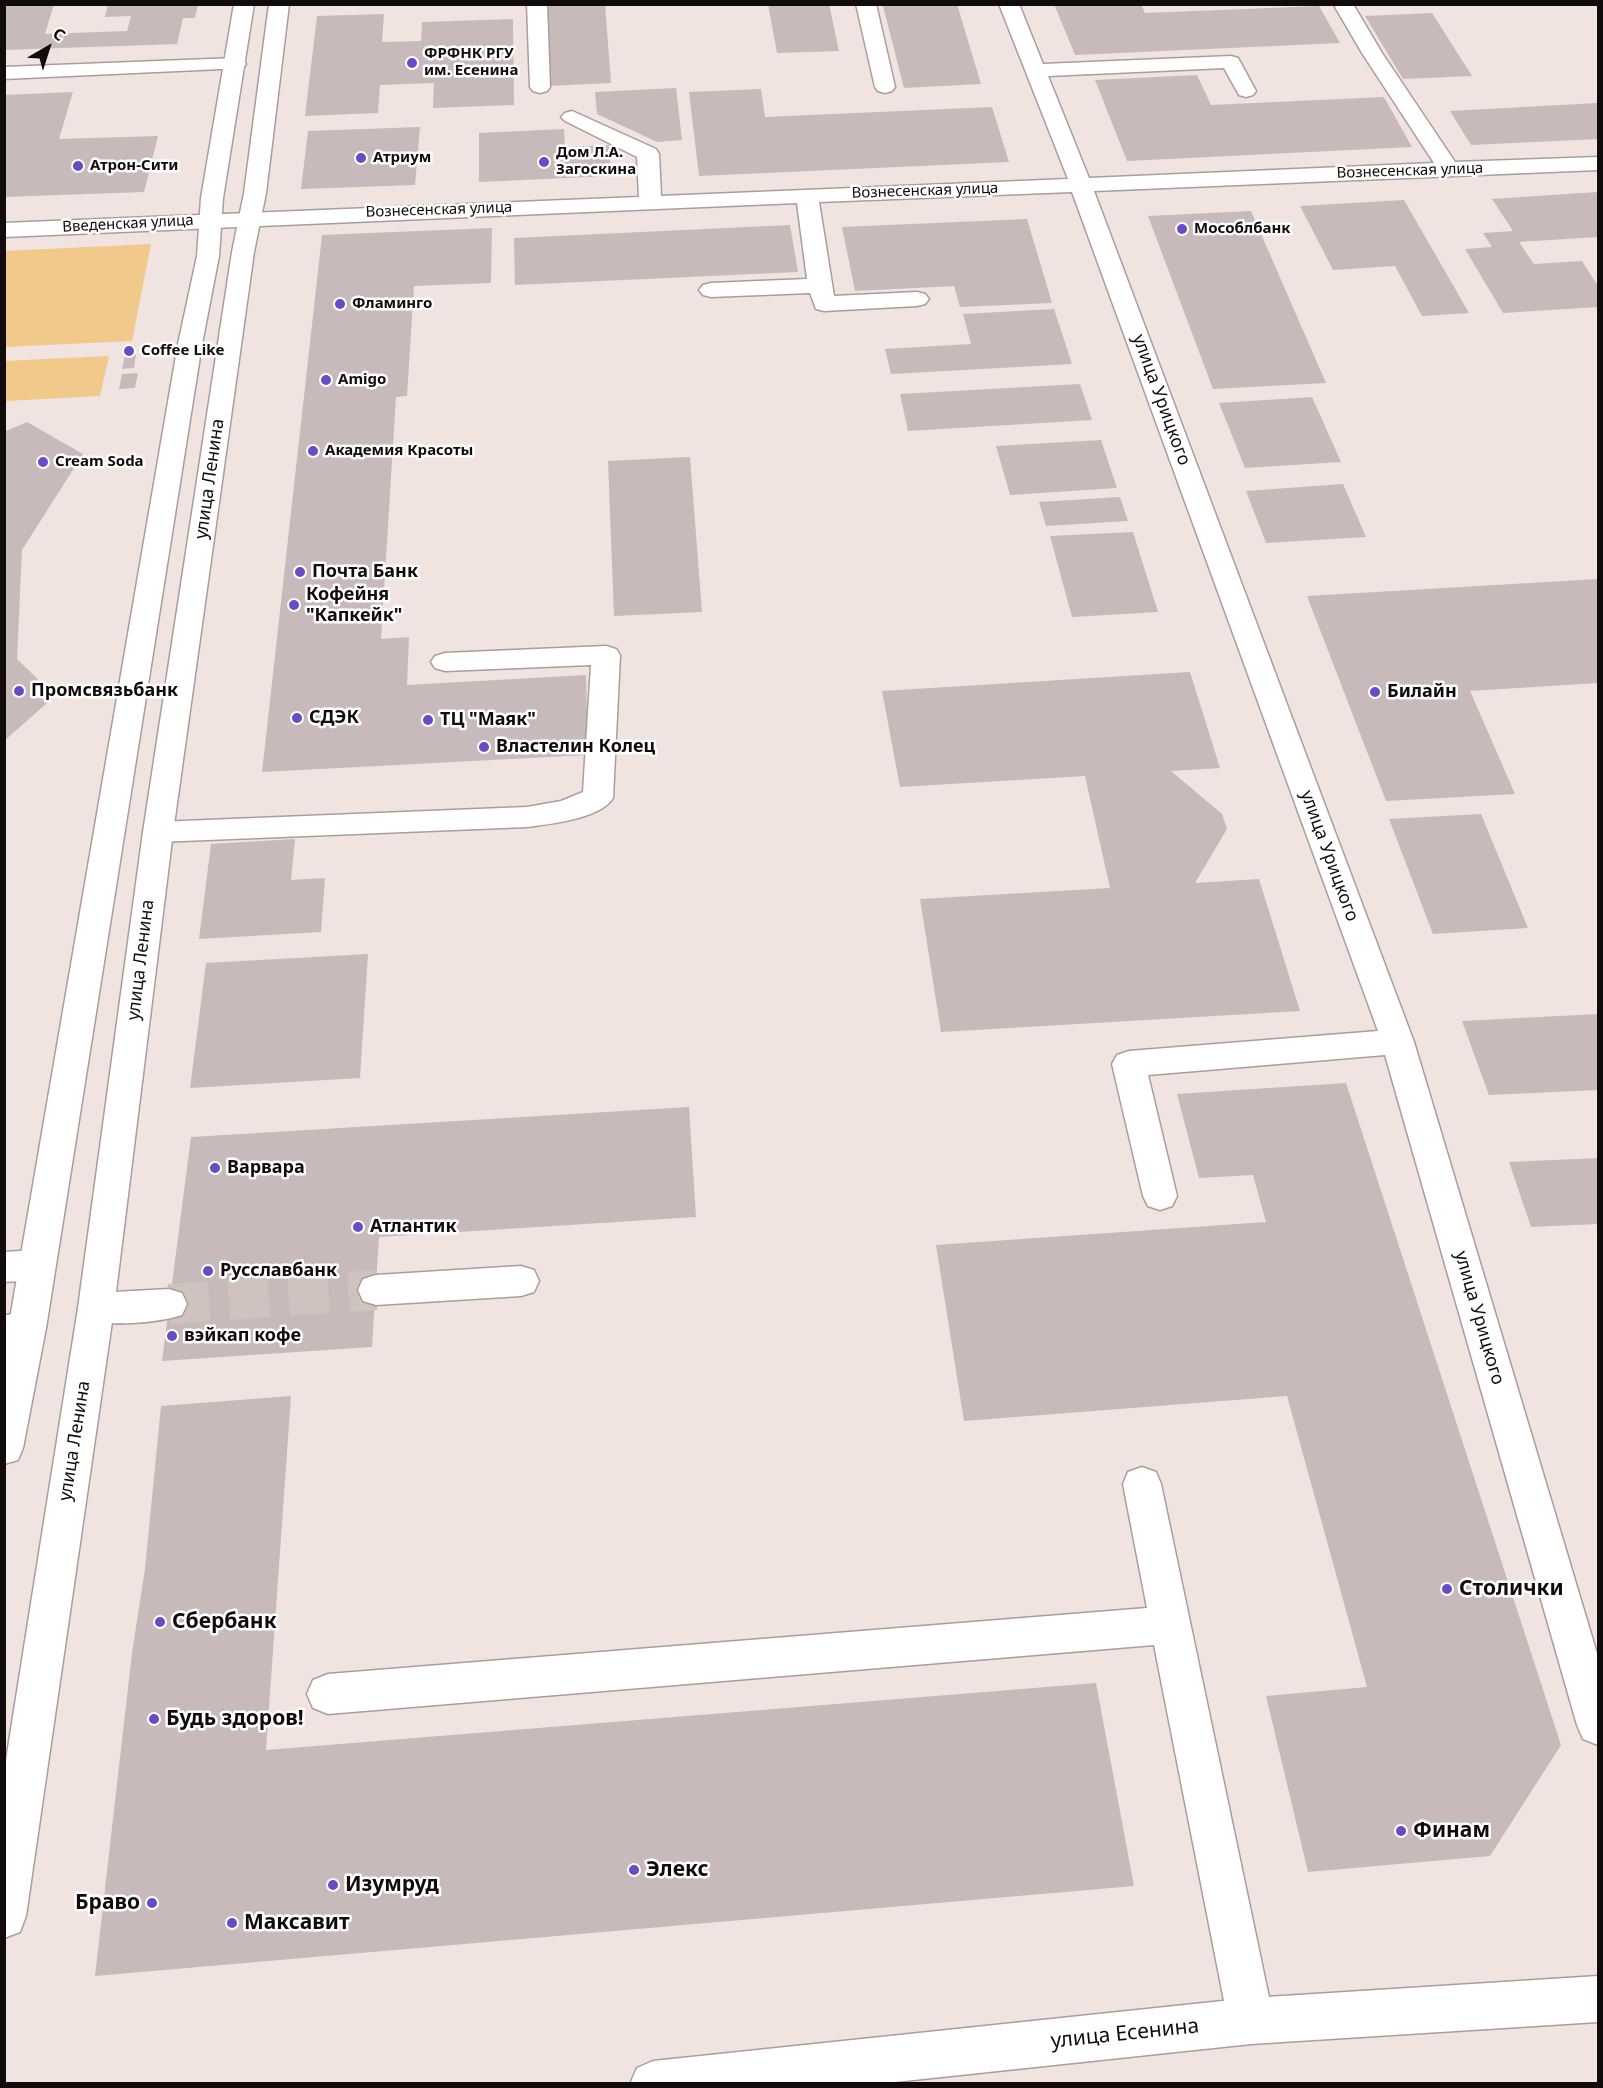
<!DOCTYPE html>
<html>
<head>
<meta charset="utf-8">
<style>
	body { margin:0 }
	#map { position:relative; width:1603px; height:2088px; overflow:hidden; background:#f0e3e0; font-family:"Noto Sans",sans-serif }
	canvas { display:block }
	.frame { position:absolute; inset:0; border:6px solid #110c0b; pointer-events:none }
	.north { position:absolute; left:18px; top:18px; width:60px; height:60px; -webkit-text-stroke:4px #fff; paint-order:stroke; rotate:39deg; font-size:16px; font-weight:700; line-height:24px; text-align:center; color:#110c0b }
	.north::after { content:''; display:block; margin:auto; width:21px; height:27px; background:#110c0b; clip-path:polygon(50% 0,100% 100%,50% 72%,0 100%) }
</style>
</head>
<body>
<div id="map">
<canvas width="1603" height="2088"></canvas>
<div class="frame"></div>
<div class="north">С</div>
</div>
<script>
const context = document.querySelector('canvas').getContext('2d');
context.lineJoin = 'round';
function fillPath(path, color) {
  context.fillStyle = color;
  context.fill(path, 'evenodd');
}
function stroke(path, color, width, dash) {
  context.strokeStyle = color;
  context.lineWidth = width;
  context.lineCap = dash ? 'butt' : 'round';
  context.setLineDash(dash || []);
  context.stroke(path);
}
function write(font, color, halo, rows, align = 'center') {
  context.font = font + ' "Noto Sans",sans-serif';
  context.lineWidth = 5;
  context.setLineDash([]);
  context.textBaseline = 'middle';
  context.strokeStyle = halo;
  context.fillStyle = color;
  for (const [text, x, y, turn = 0] of rows) {
    context.save();
    context.translate(x, y);
    context.rotate((+turn || 0) * Math.PI / 180);
    context.textAlign = isNaN(turn) ? turn : align;
    if (halo) context.strokeText(text, 0, 0);
    context.fillText(text, 0, 0);
    context.restore();
  }
}
const green = new Path2D(`
	M 151,244 L 132,341 L 5,347 L 5,251 Z
	M 109,356 L 100,396 L 5,401 L 5,361 Z`);
const building = new Path2D(`
	M 4,4 L 54,4 L 45,34 L 127,31 L 131,16 L 105,17 L 108,4 L 198,4 L 195,18 L 183,18 L 177,44 L 4,50 Z
	M 546,4 L 605,4 L 611,83 L 549,86 Z
	M 768,4 L 829,4 L 839,51 L 777,53 Z
	M 957,4 L 981,84 L 904,88 L 883,6 Z
	M 1054,4 L 1141,4 L 1145,13 L 1319,6 L 1340,43 L 1075,55 Z
	M 1432,13 L 1472,76 L 1403,79 L 1365,16 Z
	M 384,14 L 382,42 L 421,41 L 422,22 L 513,19 L 514,105 L 433,108 L 434,83 L 380,85 L 378,113 L 305,116 L 317,16 Z
	M 1197,75 L 1211,105 L 1384,97 L 1412,147 L 1127,161 L 1095,80 Z
	M 676,88 L 682,140 L 657,142 L 597,114 L 595,92 Z
	M 761,89 L 765,117 L 992,107 L 1009,162 L 699,176 L 689,92 Z
	M 73,92 L 59,139 L 158,136 L 144,192 L 4,197 L 4,95 Z
	M 1598,103 L 1598,139 L 1471,145 L 1450,111 Z
	M 420,127 L 415,185 L 301,189 L 308,131 Z
	M 564,129 L 565,147 L 609,145 L 611,176 L 479,182 L 479,133 Z
	M 1598,192 L 1598,237 L 1519,242 L 1534,264 L 1582,261 L 1598,286 L 1598,307 L 1503,313 L 1465,249 L 1492,247 L 1483,233 L 1513,231 L 1492,199 Z
	M 1404,200 L 1469,313 L 1422,316 L 1395,266 L 1333,270 L 1300,206 Z
	M 1251,211 L 1326,383 L 1213,389 L 1148,216 Z
	M 1027,219 L 1052,303 L 960,307 L 954,286 L 855,291 L 842,227 Z
	M 790,225 L 798,272 L 515,285 L 514,238 Z
	M 492,228 L 491,283 L 414,286 L 407,396 L 396,397 L 381,639 L 409,637 L 407,685 L 586,675 L 588,755 L 262,772 L 322,235 Z
	M 1054,309 L 1072,364 L 891,374 L 885,349 L 971,344 L 963,314 Z
	M 136,354 L 134,368 L 122,369 L 125,355 Z
	M 138,373 L 135,388 L 119,389 L 122,374 Z
	M 1080,384 L 1092,420 L 908,431 L 900,394 Z
	M 1312,397 L 1341,462 L 1245,468 L 1219,403 Z
	M 27,422 L 83,454 L 22,550 L 17,659 L 55,696 L 4,741 L 4,432 Z
	M 1101,440 L 1117,488 L 1010,495 L 996,446 Z
	M 690,457 L 702,612 L 614,616 L 608,461 Z
	M 1343,484 L 1366,537 L 1266,543 L 1246,491 Z
	M 1120,497 L 1128,521 L 1046,526 L 1039,502 Z
	M 1133,532 L 1158,612 L 1072,617 L 1050,536 Z
	M 1598,579 L 1598,683 L 1470,691 L 1515,794 L 1386,801 L 1307,596 Z
	M 1190,672 L 1220,768 L 1171,771 L 1222,814 L 1227,829 L 1195,883 L 1259,879 L 1300,1011 L 941,1032 L 920,899 L 1110,888 L 1085,776 L 900,787 L 882,691 Z
	M 1481,814 L 1528,928 L 1433,934 L 1389,819 Z
	M 295,839 L 291,880 L 325,878 L 321,932 L 199,939 L 211,844 Z
	M 368,954 L 360,1078 L 190,1088 L 206,963 Z
	M 1598,1014 L 1598,1090 L 1489,1095 L 1462,1021 Z
	M 1346,1083 L 1561,1745 L 1490,1856 L 1308,1872 L 1266,1696 L 1367,1687 L 1287,1396 L 964,1421 L 936,1245 L 1266,1222 L 1253,1175 L 1199,1178 L 1177,1094 Z
	M 689,1107 L 696,1217 L 379,1237 L 372,1347 L 162,1361 L 191,1137 Z
	M 1598,1158 L 1598,1224 L 1531,1227 L 1509,1162 Z
	M 291,1396 L 266,1750 L 1096,1683 L 1134,1886 L 95,1976 L 132,1653 L 145,1569 L 161,1406 Z`);
const minorTunnel = new Path2D(`
	M 169,1304 L 376,1290`);
const minor = new Path2D(`
	M 527,4 L 547,4 L 550,87 L 547,91 L 540,93 L 533,91 L 530,87 Z
	M 856,4 L 876,4 L 895,87 L 892,91 L 885,93 L 878,91 L 875,87 Z
	M 999,4 L 1019,4 L 1043,64 L 1231,56 L 1238,58 L 1256,91 L 1253,95 L 1246,97 L 1239,95 L 1224,68 L 1048,76 L 1089,178 L 1434,163 L 1362,53 L 1335,7 L 1337,4 L 1353,4 L 1382,53 L 1455,162 L 1598,157 L 1598,170 L 1094,191 L 1414,1042 L 1598,1657 L 1598,1745 L 1583,1739 L 1577,1725 L 1385,1055 L 1148,1075 L 1177,1196 L 1172,1206 L 1160,1210 L 1148,1206 L 1143,1196 L 1112,1064 L 1117,1055 L 1129,1051 L 1378,1031 L 1072,192 L 819,202 L 834,296 L 917,292 L 925,294 L 929,299 L 925,304 L 917,306 L 824,311 L 816,309 L 810,293 L 711,297 L 703,295 L 699,290 L 703,285 L 711,283 L 807,279 L 797,203 L 4,237 L 4,223 L 639,197 L 637,157 L 565,121 L 561,117 L 565,113 L 572,111 L 656,149 L 659,154 L 661,196 L 1068,179 Z
	M 236,58 L 243,60 L 246,64 L 243,68 L 4,79 L 4,67 Z
	M 606,646 L 616,649 L 620,655 L 613,798 C 600,819 550,824 527,827 L 158,842 L 147,839 L 143,832 L 147,825 L 158,822 L 527,807 L 561,801 L 583,792 L 591,665 L 445,671 L 435,668 L 431,662 L 435,656 L 445,653 Z
	M 37,1250 L 50,1255 L 55,1265 L 50,1275 L 37,1280 L 4,1282 L 4,1252 Z
	M 521,1266 L 534,1270 L 539,1281 L 534,1292 L 521,1296 L 376,1305 L 363,1301 L 358,1290 L 363,1279 L 376,1275 Z
	M 169,1289 L 182,1293 L 187,1304 L 182,1315 C 158,1323 107,1327 83,1319 L 78,1308 L 83,1297 L 96,1293 Z
	M 28,1313 L 41,1317 L 46,1328 L 41,1339 L 28,1343 L 4,1345 L 4,1315 Z
	M 1142,1467 L 1156,1472 L 1161,1484 L 1274,2021 L 1267,2037 L 1251,2044 L 1235,2037 L 1228,2021 L 1154,1645 L 328,1714 L 313,1708 L 307,1694 L 313,1680 L 328,1674 L 1147,1608 L 1123,1484 L 1128,1472 Z`);
const major = new Path2D(`
	M 234,4 L 254,4 L 223,198 L 219,256 L 202,344 L 46,1328 L 23,1448 L 18,1460 L 4,1464 L 4,1353 L 178,344 L 197,256 L 201,198 Z
	M 269,4 L 289,4 L 266,193 L 254,252 L 173,832 L 114,1308 L 26,1916 L 20,1932 L 4,1938 L 4,1773 L 78,1308 L 143,832 L 232,252 L 244,193 Z
	M 1598,1976 L 1598,2022 L 1251,2044 L 876,2084 L 630,2084 L 637,2068 L 653,2061 L 1251,1998 Z`);
const markers = [
	[412,63,6,"#654dc6"],
	[361,158,6,"#654dc6"],
	[544,162,6,"#654dc6"],
	[78,166,6,"#654dc6"],
	[1182,229,6,"#654dc6"],
	[340,304,6,"#654dc6"],
	[129,351,6,"#654dc6"],
	[326,380,6,"#654dc6"],
	[313,451,6,"#654dc6"],
	[43,462,6,"#654dc6"],
	[300,572,6,"#654dc6"],
	[294,605,6,"#654dc6"],
	[19,691,6,"#654dc6"],
	[1375,692,6,"#654dc6"],
	[297,718,6,"#654dc6"],
	[428,720,6,"#654dc6"],
	[484,747,6,"#654dc6"],
	[215,1168,6,"#654dc6"],
	[358,1227,6,"#654dc6"],
	[208,1271,6,"#654dc6"],
	[172,1336,6,"#654dc6"],
	[1447,1589,6,"#654dc6"],
	[160,1622,6,"#654dc6"],
	[154,1719,6,"#654dc6"],
	[1401,1831,6,"#654dc6"],
	[634,1870,6,"#654dc6"],
	[333,1885,6,"#654dc6"],
	[152,1903,6,"#654dc6"],
	[232,1923,6,"#654dc6"]
];
const farPoinames = [
	["ФРФНК РГУ",424,54],
	["им. Есенина",424,71],
	["Дом Л.А.",556,153],
	["Загоскина",556,170],
	["Атриум",373,158],
	["Атрон-Сити",90,166],
	["Мособлбанк",1194,229],
	["Фламинго",352,304],
	["Coffee Like",141,351],
	["Amigo",338,380],
	["Академия Красоты",325,451],
	["Cream Soda",55,462]
];
const farStreetnames = [
	["Вознесенская улица",1410,171,-2],
	["Вознесенская улица",925,191,-2],
	["Вознесенская улица",439,210,-2],
	["Введенская улица",128,224,-3]
];
const streetNames = [
	["улица Урицкого",1161,400,70],
	["улица Ленина",210,479,-82],
	["улица Урицкого",1329,856,70],
	["улица Ленина",141,960,-83],
	["улица Урицкого",1479,1318,74],
	["улица Ленина",75,1441,-81]
];
const poiNames = [
	["Почта Банк",312,572],
	["Кофейня",306,595],
	["\"Капкейк\"",306,616],
	["Промсвязьбанк",31,691],
	["Билайн",1387,692],
	["СДЭК",309,718],
	["ТЦ \"Маяк\"",440,720],
	["Властелин Колец",496,747],
	["Варвара",227,1168],
	["Атлантик",370,1227],
	["Русславбанк",220,1271],
	["вэйкап кофе",184,1336]
];
const nearPoinames = [
	["Столички",1459,1589],
	["Сбербанк",172,1622],
	["Будь здоров!",166,1719],
	["Финам",1413,1831],
	["Элекс",646,1870],
	["Изумруд",345,1885],
	["Браво",140,1903,"right"],
	["Максавит",244,1923]
];
const nearStreetnames = [
	["улица Есенина",1125,2034,-6]
];
fillPath(green, '#f1c98b');
fillPath(building, '#c8babb');
stroke(minorTunnel, '#cfc3c0', 40, [40, 20]);
stroke(minor, '#aa9d9a', 3);
stroke(major, '#aa9d9a', 3);
fillPath(minor, '#fff');
fillPath(major, '#fff');
for (const [x, y, r, color] of markers) {
  const dot = new Path2D();
  dot.arc(x, y, r, 0, 2 * Math.PI);
  context.fillStyle = color;
  context.fill(dot);
  stroke(dot, '#fff', 2);
}
write('bold 15px', '#110c0b', '#fff', farPoinames, 'left');
write('15px', '#110c0b', '#fff', farStreetnames);
write('18px', '#110c0b', '#fff', streetNames);
write('bold 18px', '#110c0b', '#fff', poiNames, 'left');
write('bold 21px', '#110c0b', '#fff', nearPoinames, 'left');
write('21px', '#110c0b', '#fff', nearStreetnames);
</script>
</body>
</html>
